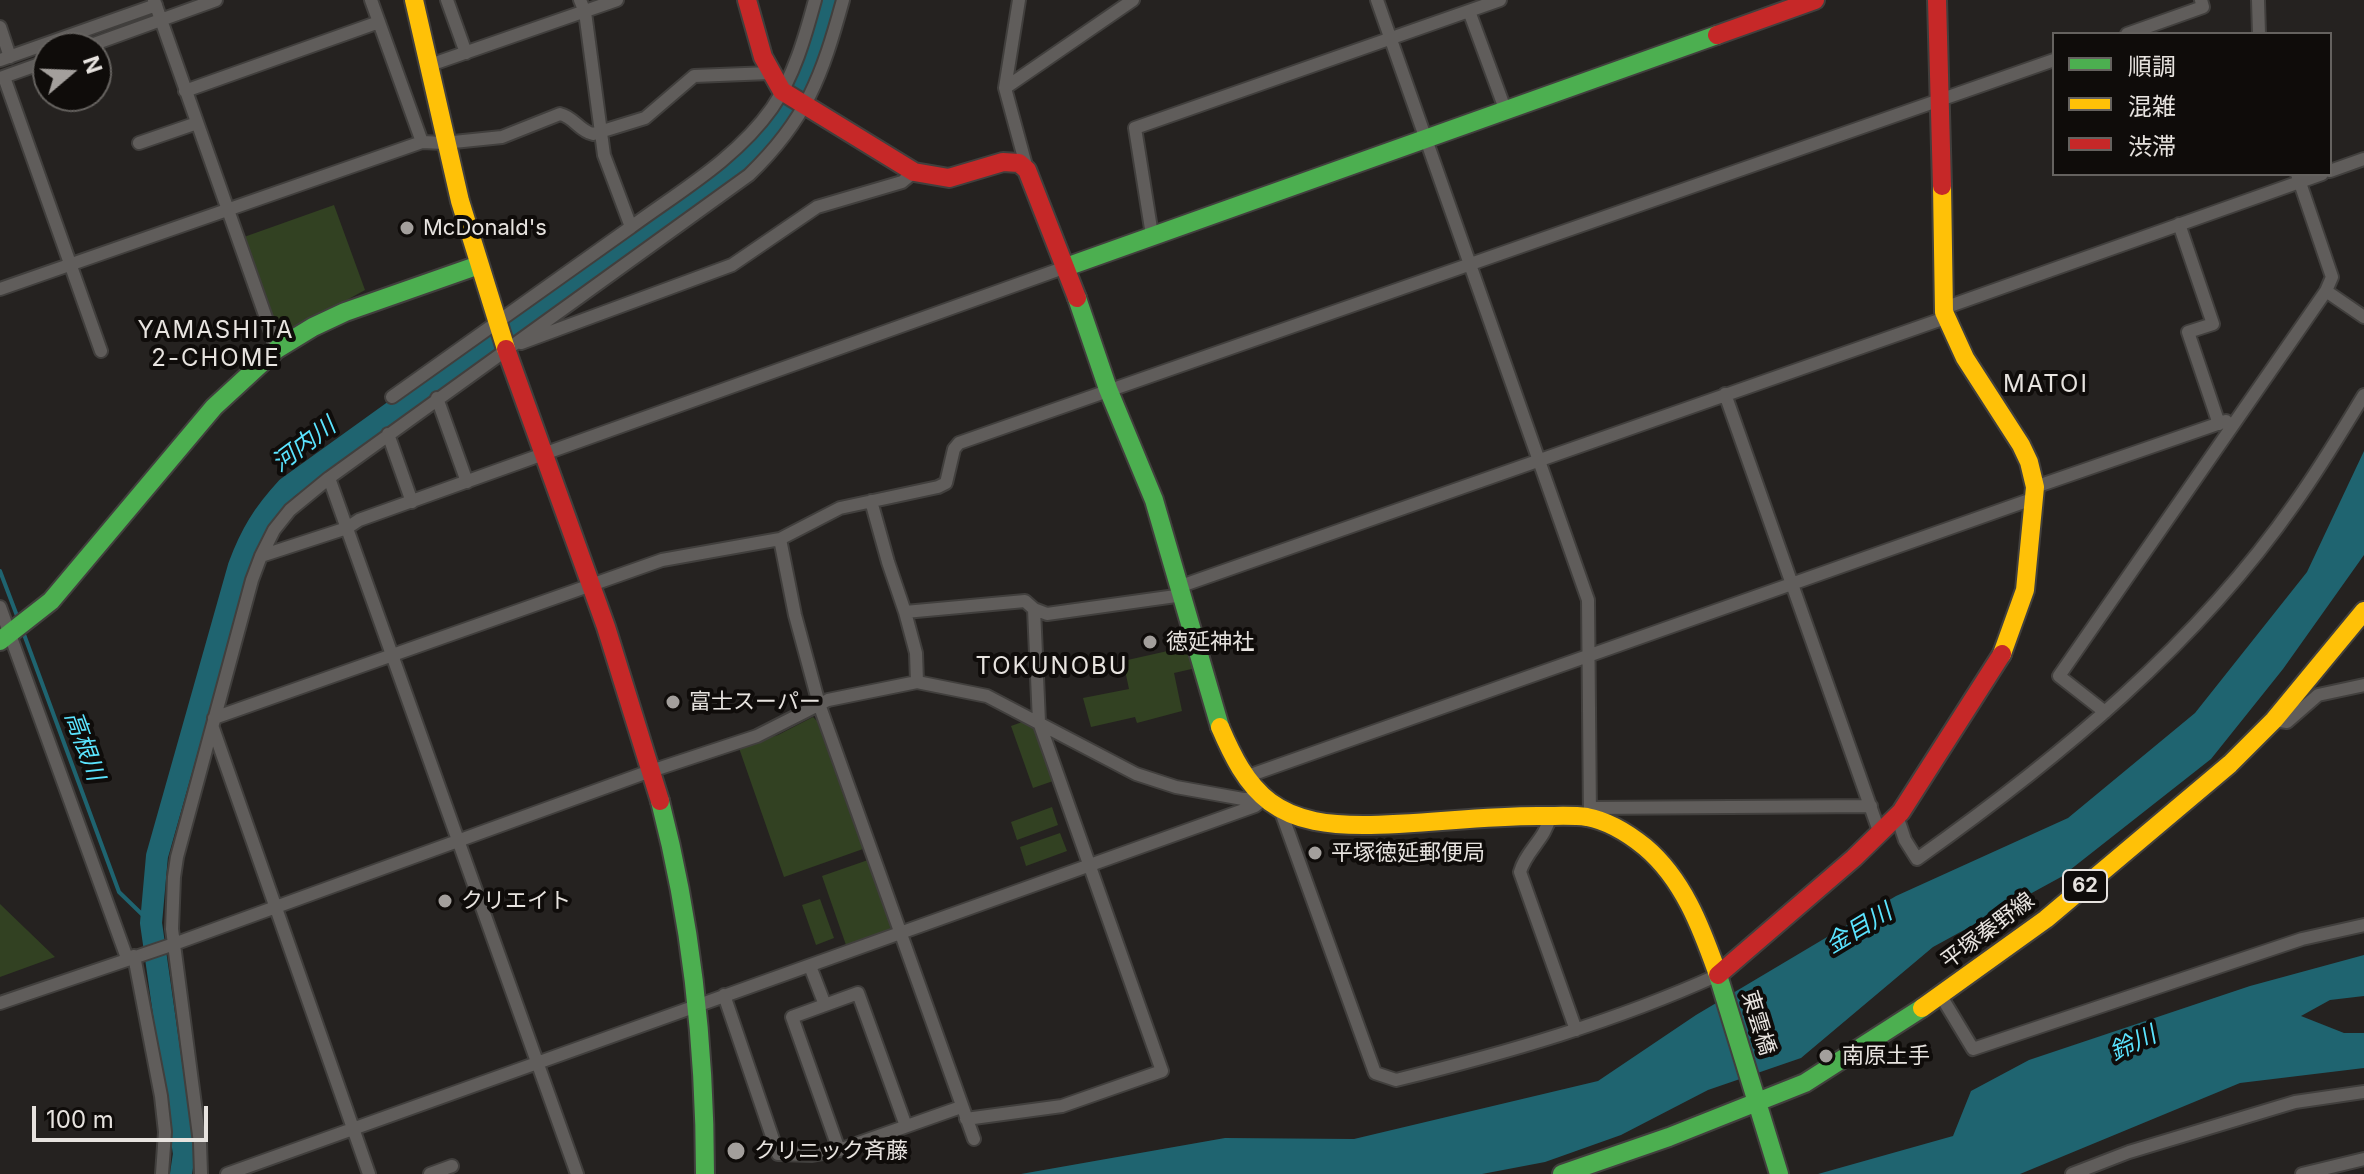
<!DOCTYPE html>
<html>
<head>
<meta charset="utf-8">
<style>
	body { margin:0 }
	#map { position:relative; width:2364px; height:1174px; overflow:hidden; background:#252220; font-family:Inter,"Noto Sans JP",sans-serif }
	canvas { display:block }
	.legend { position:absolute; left:2052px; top:32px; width:280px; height:144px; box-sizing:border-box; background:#0f0c0a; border:2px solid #65625f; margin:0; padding:10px 14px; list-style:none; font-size:24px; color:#e7e3df }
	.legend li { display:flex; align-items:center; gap:16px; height:40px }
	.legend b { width:40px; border:2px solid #65625f }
	.north { position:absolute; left:32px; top:32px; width:80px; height:80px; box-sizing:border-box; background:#0f0c0a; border:2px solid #65625f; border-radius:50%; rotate:71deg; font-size:22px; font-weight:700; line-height:32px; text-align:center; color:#e7e3df }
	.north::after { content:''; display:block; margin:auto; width:28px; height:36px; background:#a39f9c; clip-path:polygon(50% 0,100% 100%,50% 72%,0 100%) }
	.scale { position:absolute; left:32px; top:1106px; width:176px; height:36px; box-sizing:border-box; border:4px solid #e7e3df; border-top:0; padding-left:10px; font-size:24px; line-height:28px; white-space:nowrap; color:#e7e3df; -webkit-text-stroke:6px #0f0c0a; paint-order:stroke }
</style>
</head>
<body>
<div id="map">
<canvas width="2364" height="1174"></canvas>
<ul class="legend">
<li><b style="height:10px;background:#4caf50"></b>順調</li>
<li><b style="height:10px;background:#ffc107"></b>混雑</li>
<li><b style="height:10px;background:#c62828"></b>渋滞</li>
</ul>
<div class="north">N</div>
<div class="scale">100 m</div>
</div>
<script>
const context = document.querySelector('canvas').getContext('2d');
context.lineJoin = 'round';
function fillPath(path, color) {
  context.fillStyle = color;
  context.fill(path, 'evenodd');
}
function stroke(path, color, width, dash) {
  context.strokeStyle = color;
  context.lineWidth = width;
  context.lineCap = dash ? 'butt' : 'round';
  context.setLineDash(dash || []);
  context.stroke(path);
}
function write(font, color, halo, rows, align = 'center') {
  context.font = font + ' Inter,"Noto Sans JP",sans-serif';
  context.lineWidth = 8;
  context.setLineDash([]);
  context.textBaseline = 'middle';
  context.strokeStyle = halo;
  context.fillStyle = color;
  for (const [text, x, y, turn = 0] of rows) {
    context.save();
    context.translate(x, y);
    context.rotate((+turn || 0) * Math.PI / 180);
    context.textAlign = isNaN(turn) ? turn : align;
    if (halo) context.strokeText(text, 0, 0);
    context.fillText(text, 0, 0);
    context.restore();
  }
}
const green = new Path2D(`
	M 334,205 L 365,290 L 280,337 L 244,237 Z
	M 1190,646 L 1196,668 L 1174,673 L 1182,711 L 1137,723 L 1135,717 L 1091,727 L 1083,698 L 1129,689 L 1123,661 Z
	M 813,717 L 817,721 L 863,849 L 784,877 L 739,748 L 778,735 Z
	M 1025,721 L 1037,727 L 1056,780 L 1033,788 L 1011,726 Z
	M 1052,807 L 1058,825 L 1017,840 L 1011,822 Z
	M 1060,833 L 1067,851 L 1026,866 L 1020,847 Z
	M 868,860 L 892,929 L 846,945 L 822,876 Z
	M 820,899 L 834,938 L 816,945 L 802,905 Z
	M 0,904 L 55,957 L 0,977 Z`);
const water = new Path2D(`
	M 2364,451 L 2364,555 L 2283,669 L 2211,759 L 2061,877 L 1933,947 L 1801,1058 L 1708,1090 L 1621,1135 L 1545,1162 L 1482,1174 L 1021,1174 L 1225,1138 L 1354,1139 L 1598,1081 L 1696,1015 L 1896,896 L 2068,818 L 2195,713 L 2307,572 Z
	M 2364,955 L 2364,996 L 2330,1000 L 2301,1016 L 2344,1033 L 2364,1033 L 2364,1068 L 2240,1083 L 2020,1174 L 1818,1174 L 1953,1136 L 1971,1091 L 2029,1060 L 2250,986 Z`);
const stream = new Path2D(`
	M 0,571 L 19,621
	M 22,629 L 119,892 L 151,923`);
const river = new Path2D(`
	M 181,1174 L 184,1154 L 151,923 L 157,856 L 239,566 C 251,534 263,514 287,488 L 750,155 C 791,107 811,60 827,0`);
const street = new Path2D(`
	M 154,0 L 277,349
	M 371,0 L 422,142
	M 447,0 L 466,53
	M 1019,0 L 1005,88 L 1027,169
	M 1377,0 L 1588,600 L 1590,818
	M 2258,0 L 2259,34
	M 1469,11 L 1505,109
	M 0,27 L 10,57
	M 2127,34 L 2203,7 L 2201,0
	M 83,48 L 216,0
	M 0,60 L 156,5
	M 427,66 L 617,0
	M 4,77 L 101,351
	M 0,78 L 48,61
	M 1005,88 L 1133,0
	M 185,91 L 379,22
	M 139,143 L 197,123
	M 2330,171 L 2364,159
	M 2297,174 L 2332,277 L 2326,291 L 2364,317
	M 2179,224 L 2213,324 L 2188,332 L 2219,424
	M 631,227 C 680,191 736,159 772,108 C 794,76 805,37 815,0
	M 1152,235 L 1135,128 L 1500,0
	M 0,289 L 422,142 L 444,143 L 502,137 L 560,114 C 574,117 579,131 593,134 L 645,118 L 694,76 L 770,73
	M 1944,308 L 2322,174
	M 521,343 L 732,265 L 817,207 L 902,182 L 914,172
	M 1725,394 L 1880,834
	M 392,397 L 631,227 L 604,155 L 585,12 L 580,0
	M 437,398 L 467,482
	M 388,434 L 412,502
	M 329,478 L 577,1174
	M 2035,487 L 2226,421
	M 871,501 L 888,562 L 905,612 L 1025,601 L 1034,609 L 1047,614 L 1183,595
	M 780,539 L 795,615 L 819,704 L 974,1139
	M 261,556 L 347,528 L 359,520 L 1066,267
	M 1181,586 L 1945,318
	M 0,607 L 127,958
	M 905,612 L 916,653 L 917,682
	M 2105,712 L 2059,676 L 2326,291
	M 214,718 L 662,560 L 780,539 L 840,508 L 938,487 L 946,483 L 954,449 L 959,443 L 2054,60
	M 2274,720 L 2287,722 L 2318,695 L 2364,685
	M 213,728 L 369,1174
	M 1248,776 L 2035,498
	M 1590,808 L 1871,806
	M 1280,809 L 1375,1073 L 1396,1080 C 1506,1053 1614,1022 1718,975
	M 1550,816 C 1546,839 1526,850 1520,872 L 1576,1030
	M 1897,816 L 1905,840 L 1917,859 C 2058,759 2196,645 2295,503 C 2320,468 2342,431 2364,395
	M 134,956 L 161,1096 L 165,1132 L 162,1174
	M 810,966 L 825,1005 L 858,993 L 906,1126
	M 724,995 L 778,1154 L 811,1155 L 839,1150 L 961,1107
	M 1941,996 L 1973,1049 L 2302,939 L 2364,925
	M 0,1003 L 174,944 L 642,774 L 757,736 L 828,700 L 917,682 L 987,696 L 1136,774 L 1176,787 L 1243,799 L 1265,798
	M 825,1005 L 792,1017 L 839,1150
	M 966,1119 L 1062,1106 L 1162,1071 L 1039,722 L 1034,609
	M 201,1174 L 200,1143 L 172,929 L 174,877 L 177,857 L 252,580 L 261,556 L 274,530 L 290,510 L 329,478 L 749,175 C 807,119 822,76 843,0
	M 227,1174 L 1255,806 L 1265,798
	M 430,1174 L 452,1166
	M 2072,1174 L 2129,1152 L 2295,1102 L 2364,1092
	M 2302,1174 L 2364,1159`);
const fast = new Path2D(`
	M 1066,267 L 1717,35
	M 1077,298 L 1108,389 L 1154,500 L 1220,727
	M 0,641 L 51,601 L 214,407 L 277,349 L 313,327 L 345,312 L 479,265
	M 660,801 C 692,924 705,1047 705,1174
	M 1717,972 L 1779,1174
	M 1562,1174 L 1669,1137 L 1805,1083 L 1922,1008`);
const slow = new Path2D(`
	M 414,0 L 460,201 L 506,349
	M 1942,186 L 1944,312 L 1965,358 L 2021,445 L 2029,462 L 2035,487 L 2025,590 L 2002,654
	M 1220,727 C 1232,755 1246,784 1270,802 C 1297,822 1331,825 1363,825 C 1423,825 1483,815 1544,816 C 1558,816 1573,815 1587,817 C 1608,821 1629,834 1645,847 C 1683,879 1701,927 1717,972
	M 1922,1008 L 2046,919 L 2230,764 L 2274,720 L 2364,611`);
const jam = new Path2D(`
	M 747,0 L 763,57 L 782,91 L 914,172 L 949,178 L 1003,162 L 1019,163 L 1027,170 L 1077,298
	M 1937,0 L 1942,186
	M 1717,35 L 1815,0
	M 506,349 L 606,627 L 660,801
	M 1718,975 L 1854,858 L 1901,812 L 2002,654`);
const markers = [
	[407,228,8,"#a39f9c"],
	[1150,642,8,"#a39f9c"],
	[673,702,8,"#a39f9c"],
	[1315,853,8,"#a39f9c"],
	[445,901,8,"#a39f9c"],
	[1826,1056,8,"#a39f9c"],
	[736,1151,10,"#a39f9c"]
];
const shields = [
	[2085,886,44]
];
const shieldNames = [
	["62",2085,886]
];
const poiNames = [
	["McDonald's",423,228],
	["徳延神社",1166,642],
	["富士スーパー",689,702],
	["平塚徳延郵便局",1331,853],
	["クリエイト",461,901],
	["南原土手",1842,1056],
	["クリニック斉藤",754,1151]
];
const streetNames = [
	["平塚秦野線",1988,931,-37],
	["東雲橋",1758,1023,73]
];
const neighbourhoodNames = [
	["YAMASHITA",216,331],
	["2-CHOME",216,359],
	["MATOI",2046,385],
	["TOKUNOBU",1052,667]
];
const waterNames = [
	["河内川",304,445,-37],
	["高根川",84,746,70],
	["金目川",1859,929,-31],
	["鈴川",2133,1044,-25]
];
fillPath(green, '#324122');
fillPath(water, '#1f6470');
stroke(stream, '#1f6470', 4);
stroke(river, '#1f6470', 22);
stroke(street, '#413f3d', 16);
stroke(fast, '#413f3d', 22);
stroke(slow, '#413f3d', 22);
stroke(jam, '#413f3d', 22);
stroke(street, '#605d5b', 12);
stroke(fast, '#4caf50', 18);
stroke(slow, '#ffc107', 18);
stroke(jam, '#c62828', 18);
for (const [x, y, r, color] of markers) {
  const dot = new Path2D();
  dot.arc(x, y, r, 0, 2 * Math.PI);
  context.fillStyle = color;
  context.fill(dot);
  stroke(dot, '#0f0c0a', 3);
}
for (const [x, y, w] of shields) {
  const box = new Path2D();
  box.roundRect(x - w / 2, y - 16, w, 32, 6);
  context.fillStyle = '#0f0c0a';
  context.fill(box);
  stroke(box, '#e7e3df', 2);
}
write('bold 20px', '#e7e3df', null, shieldNames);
write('22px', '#e7e3df', '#0f0c0a', poiNames, 'left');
write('22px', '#e7e3df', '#0f0c0a', streetNames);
context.letterSpacing = '2px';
write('24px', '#e7e3df', '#0f0c0a', neighbourhoodNames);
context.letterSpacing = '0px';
write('italic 24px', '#5be4ff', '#0f0c0a', waterNames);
</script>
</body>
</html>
